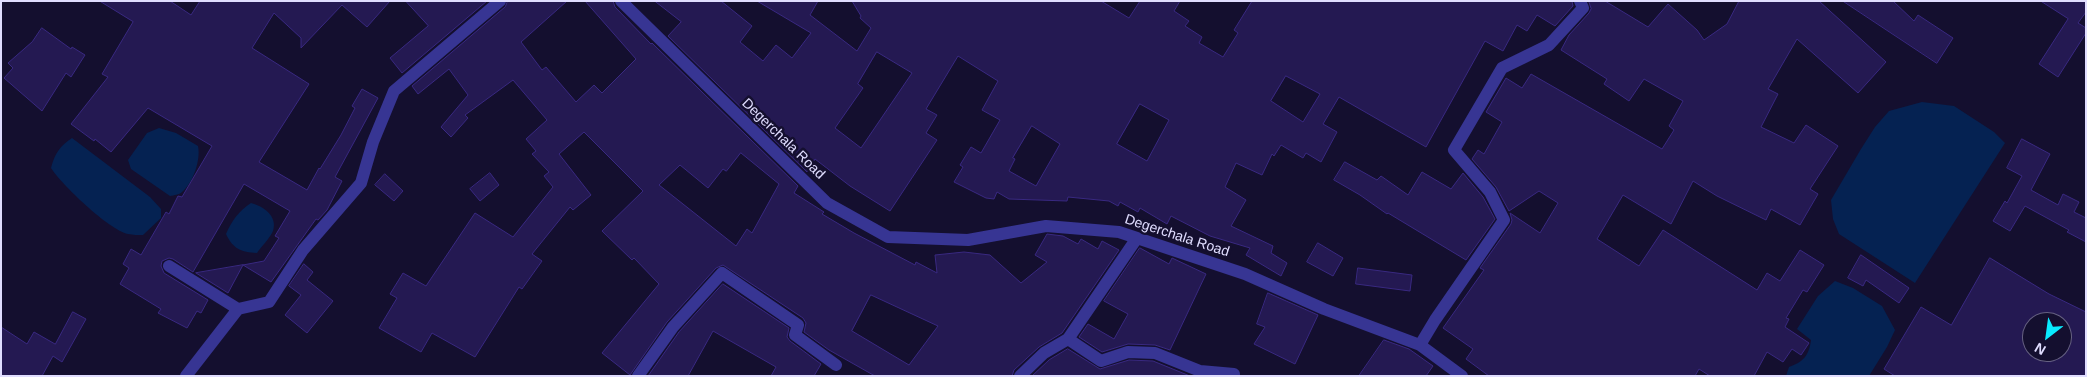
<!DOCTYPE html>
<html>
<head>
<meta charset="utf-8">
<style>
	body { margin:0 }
	#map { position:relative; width:2087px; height:377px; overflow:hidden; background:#140f2f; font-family:Helvetica,sans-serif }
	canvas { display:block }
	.frame { position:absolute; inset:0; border:2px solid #e0ddff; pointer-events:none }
	.north { position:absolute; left:2022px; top:312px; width:50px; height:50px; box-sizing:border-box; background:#140f2f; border:1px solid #666182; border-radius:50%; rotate:210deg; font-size:14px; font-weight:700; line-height:20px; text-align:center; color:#e0ddff }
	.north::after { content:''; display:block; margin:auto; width:18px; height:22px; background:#09ebff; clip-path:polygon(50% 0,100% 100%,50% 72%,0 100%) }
</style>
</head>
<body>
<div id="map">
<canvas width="2087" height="377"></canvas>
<div class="frame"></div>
<div class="north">N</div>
</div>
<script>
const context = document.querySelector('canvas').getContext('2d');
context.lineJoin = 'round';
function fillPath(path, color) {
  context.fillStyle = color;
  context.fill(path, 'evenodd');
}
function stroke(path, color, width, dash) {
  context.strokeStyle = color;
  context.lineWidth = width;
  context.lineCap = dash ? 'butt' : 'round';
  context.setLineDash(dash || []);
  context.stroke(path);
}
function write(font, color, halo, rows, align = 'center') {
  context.font = font + ' Helvetica,sans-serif';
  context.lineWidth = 5;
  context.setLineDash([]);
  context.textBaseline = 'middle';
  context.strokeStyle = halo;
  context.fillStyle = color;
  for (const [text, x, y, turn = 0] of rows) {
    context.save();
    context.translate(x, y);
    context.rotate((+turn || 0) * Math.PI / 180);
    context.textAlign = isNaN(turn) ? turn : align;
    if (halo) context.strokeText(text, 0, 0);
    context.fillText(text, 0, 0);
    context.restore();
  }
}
const water = new Path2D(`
	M 1922,102 L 1954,106 L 1994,132 L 2005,143 L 1915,283 L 1839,234 L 1833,219 L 1831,200 L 1861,149 L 1875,127 L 1889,111 Z
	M 159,128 L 176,133 L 198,146 C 201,160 193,183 182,192 C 179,195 174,195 170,196 L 131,169 L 128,160 L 147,133 Z
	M 72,138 L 150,197 L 161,209 L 161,218 L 143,235 C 138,235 133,235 128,234 C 109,230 61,184 51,168 C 55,153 60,146 72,138 Z
	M 251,203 C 263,206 278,216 273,231 C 270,238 261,247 257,253 C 241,252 233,249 226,234 C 232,220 239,211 251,203 Z
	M 1835,281 L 1853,288 L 1882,306 L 1895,330 L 1887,347 L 1869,376 L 1786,376 L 1789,367 C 1803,362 1809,356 1811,340 L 1797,329 L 1818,296 Z`);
const building = new Path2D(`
	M 100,1 L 170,1 L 191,15 L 200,1 L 390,1 L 367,27 L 342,5 L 301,48 L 301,38 L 274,13 L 252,48 L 309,84 L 259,162 L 307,190 L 319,168 L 320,169 L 341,135 L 355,108 L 352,106 L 362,89 L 378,98 L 335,177 L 342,181 L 327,210 L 318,220 L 316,219 L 271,282 L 243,265 L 264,261 L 279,238 L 275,236 L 290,211 L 244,184 L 193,272 L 173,259 L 169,258 L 162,261 L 161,266 L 164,273 L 208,300 L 201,313 L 197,311 L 187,328 L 158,313 L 161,309 L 120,284 L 129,268 L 123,264 L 131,249 L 141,255 L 166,212 L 169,214 L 178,196 L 182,197 L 212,146 L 148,108 L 111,152 L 95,139 L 94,141 L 71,124 L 108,77 L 102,74 L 133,22 Z
	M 406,1 L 487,1 L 402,73 L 390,58 L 428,26 Z
	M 508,1 L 567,1 L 521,42 L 542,70 L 546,67 L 576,102 L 594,85 L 602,93 L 636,59 L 585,1 L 613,1 L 615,7 L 651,44 L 652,43 L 798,186 L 794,193 L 824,212 L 822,214 L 854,233 L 915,265 L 916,262 L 937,273 L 935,255 L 964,252 L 990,255 L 1021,283 L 1047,262 L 1035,255 L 1047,234 L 1063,236 L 1078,244 L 1081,239 L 1098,249 L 1102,241 L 1119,250 L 1062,333 L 1039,347 L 1014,370 L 1012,376 L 875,376 L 829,350 L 804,332 L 806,323 L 803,318 L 723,265 L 716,268 L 667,322 L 630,375 L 602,353 L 659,284 L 634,258 L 632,260 L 602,231 L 643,191 L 584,132 L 559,154 L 591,195 L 573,210 L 570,207 L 532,254 L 542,261 L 522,289 L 519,287 L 475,357 L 432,333 L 421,352 L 379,328 L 397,298 L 390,294 L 403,273 L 426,286 L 475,213 L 513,237 L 553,187 L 544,176 L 549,172 L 532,154 L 536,151 L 526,139 L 547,120 L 513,80 L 465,115 L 468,118 L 451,137 L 441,127 L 468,95 L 449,69 L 418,94 L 412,86 L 505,7 ZM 741,153 L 779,184 L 752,233 L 747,229 L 736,246 L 659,185 L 680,165 L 708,188 L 723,169 L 726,171 ZM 871,295 L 938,326 L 909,365 L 852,331 Z
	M 655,1 L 721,1 L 752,26 L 740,42 L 763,61 L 776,45 L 792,58 L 811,33 L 757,1 L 818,1 L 810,15 L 857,51 L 871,28 L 860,18 L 861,16 L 852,1 L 1101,1 L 1129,18 L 1140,1 L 1180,1 L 1174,11 L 1189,21 L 1185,26 L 1202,37 L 1199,43 L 1223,57 L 1238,33 L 1234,30 L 1252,1 L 1572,1 L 1573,6 L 1555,26 L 1537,15 L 1527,31 L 1517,25 L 1503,51 L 1485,41 L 1426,147 L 1339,97 L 1323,124 L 1337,132 L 1321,162 L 1306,153 L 1303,158 L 1281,145 L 1274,156 L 1272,154 L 1262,175 L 1236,163 L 1225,187 L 1246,200 L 1231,226 L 1273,246 L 1271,253 L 1287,263 L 1281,276 L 1246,255 L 1250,248 L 1210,236 L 1171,216 L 1167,224 L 1140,208 L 1138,212 L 1120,202 L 1118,206 L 1109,201 L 1068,197 L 1067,201 L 1009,199 L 997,192 L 994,199 L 986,198 L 954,182 L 963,167 L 960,165 L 971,147 L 981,153 L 1000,120 L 982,110 L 998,81 L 958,56 L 926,109 L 937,115 L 926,133 L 937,140 L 890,211 L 850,186 L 815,159 L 807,172 L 668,36 L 681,22 ZM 877,52 L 912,73 L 861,148 L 835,128 L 863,88 L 858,84 ZM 1286,76 L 1320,94 L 1303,122 L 1271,101 ZM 1140,104 L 1169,120 L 1147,161 L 1117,144 ZM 1032,126 L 1060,144 L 1036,186 L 1009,171 L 1015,159 L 1013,158 Z
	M 1589,1 L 1605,1 L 1648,27 L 1668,4 L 1697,30 L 1704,40 L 1727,24 L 1739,1 L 1819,1 L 1886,62 L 1858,93 L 1797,39 L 1768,89 L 1778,94 L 1761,127 L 1794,143 L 1806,125 L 1838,146 L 1810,189 L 1818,194 L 1800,225 L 1771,209 L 1766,220 L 1717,196 L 1693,181 L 1671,224 L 1623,195 L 1597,239 L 1639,266 L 1663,230 L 1757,290 L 1767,273 L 1780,281 L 1800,250 L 1824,265 L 1807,292 L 1803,290 L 1786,318 L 1789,319 L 1785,327 L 1809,343 L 1801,355 L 1792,349 L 1783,362 L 1767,352 L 1754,376 L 1710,376 L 1699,369 L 1695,376 L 1489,376 L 1466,359 L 1473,349 L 1443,328 L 1484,270 L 1480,268 L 1511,224 L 1512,220 L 1510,213 L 1540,233 L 1558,203 L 1539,191 L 1509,211 L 1496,187 L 1472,159 L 1478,150 L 1484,154 L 1502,122 L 1486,112 L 1506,78 L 1522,88 L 1531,74 L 1662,149 L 1674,130 L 1669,126 L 1683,101 L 1644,79 L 1629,101 L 1604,84 L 1607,79 L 1561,50 L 1569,35 L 1589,13 L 1591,9 Z
	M 1843,1 L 1893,1 L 1914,21 L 1918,15 L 1953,38 L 1937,63 Z
	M 2041,1 L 2086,1 L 2086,12 L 2078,23 L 2086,28 L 2086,33 L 2058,77 L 2039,64 L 2068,19 Z
	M 42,28 L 71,49 L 72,47 L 85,55 L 71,77 L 66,73 L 42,111 L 4,78 L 13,68 L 8,63 L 32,42 Z
	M 2022,139 L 2050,154 L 2031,190 L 2058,205 L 2063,194 L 2079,202 L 2074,212 L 2086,218 L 2086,242 L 2067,232 L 2069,230 L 2025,206 L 2010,231 L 1993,221 L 2005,201 L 2007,203 L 2022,176 L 2007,168 Z
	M 1345,162 L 1377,180 L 1381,176 L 1408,195 L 1422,172 L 1451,189 L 1463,173 L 1483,197 L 1495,219 L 1466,260 L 1388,213 L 1387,214 L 1360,195 L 1334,180 Z
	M 490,173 L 499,185 L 480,201 L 470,189 Z
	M 385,174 L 403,191 L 394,201 L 375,185 Z
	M 1318,243 L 1343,258 L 1333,276 L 1307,262 Z
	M 1140,248 L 1169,264 L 1172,258 L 1206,274 L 1170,350 L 1155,345 L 1128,344 L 1102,352 L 1079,337 L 1088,324 L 1114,339 L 1128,314 L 1104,301 Z
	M 1861,255 L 1909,288 L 1899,303 L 1866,280 L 1863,286 L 1848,278 Z
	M 1990,258 L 2049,294 L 2086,312 L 2086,376 L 1895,376 L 1884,369 L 1921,307 L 1951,325 ZM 2032,322 L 2062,322 L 2062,352 L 2057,352 L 2051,362 L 2032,352 Z
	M 304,264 L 313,272 L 307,280 L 333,301 L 307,333 L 285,315 L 301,295 L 289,286 Z
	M 243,265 L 228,293 L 196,273 Z
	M 1358,268 L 1412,275 L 1410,291 L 1356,284 Z
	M 723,284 L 789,328 L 787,337 L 790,341 L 821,364 L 814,376 L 771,376 L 776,367 L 713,331 L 688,376 L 648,376 L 679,332 Z
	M 1268,293 L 1318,315 L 1295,364 L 1254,344 L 1265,327 L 1257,324 Z
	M 73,312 L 86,319 L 62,362 L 53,356 L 42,376 L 1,376 L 1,327 L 27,344 L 34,332 L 55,344 Z
	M 1384,340 L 1409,349 L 1433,366 L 1426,376 L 1359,376 Z
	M 1068,349 L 1100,369 L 1129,360 L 1153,361 L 1190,376 L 1032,376 L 1049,360 Z`);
const minor = new Path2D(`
	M 621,1 L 827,203 L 888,237 L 968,240 L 1046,226 L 1119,232 L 1245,274 L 1324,309 L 1420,345 L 1462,376
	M 169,266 L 238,309
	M 1068,339 L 1101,361 L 1128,352 L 1155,353 L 1200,371 L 1234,374
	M 1420,345 L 1435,320 L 1504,220 L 1490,192 L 1454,150 L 1502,68 L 1549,45 L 1583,8 L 1580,1
	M 186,376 L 238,309 L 269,302 L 303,250 L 361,183 L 373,142 L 394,91 L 500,1
	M 638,376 L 673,327 L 722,273 L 798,325 L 795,335 L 836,365
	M 1020,376 L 1044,353 L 1068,339 L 1137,238`);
const streetNames = [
	["Degerchala Road",783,139,44],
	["Degerchala Road",1177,236,18]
];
fillPath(water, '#052252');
fillPath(building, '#241952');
stroke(building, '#392981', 1);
stroke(minor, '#373593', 12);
write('14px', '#e0ddff', '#140f2f', streetNames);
</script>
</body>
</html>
